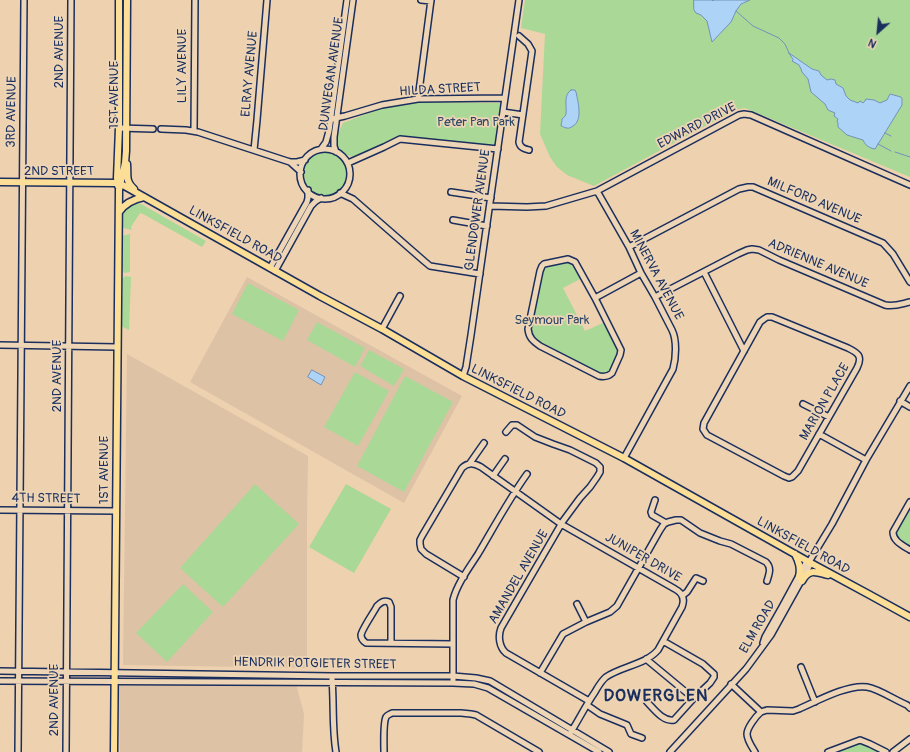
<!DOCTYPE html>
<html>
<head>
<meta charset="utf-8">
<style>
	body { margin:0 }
	#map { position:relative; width:910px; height:752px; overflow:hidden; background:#eed1af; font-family:Pangolin,sans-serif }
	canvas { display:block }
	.north { position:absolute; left:858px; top:12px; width:40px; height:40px; -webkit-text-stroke:3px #edd5b5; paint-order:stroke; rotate:207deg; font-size:11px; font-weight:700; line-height:16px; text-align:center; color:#1b2f5e }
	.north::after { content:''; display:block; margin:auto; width:14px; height:18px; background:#1b2f5e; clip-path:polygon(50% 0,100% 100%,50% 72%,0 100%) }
</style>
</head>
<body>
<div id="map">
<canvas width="910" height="752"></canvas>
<div class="north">N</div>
</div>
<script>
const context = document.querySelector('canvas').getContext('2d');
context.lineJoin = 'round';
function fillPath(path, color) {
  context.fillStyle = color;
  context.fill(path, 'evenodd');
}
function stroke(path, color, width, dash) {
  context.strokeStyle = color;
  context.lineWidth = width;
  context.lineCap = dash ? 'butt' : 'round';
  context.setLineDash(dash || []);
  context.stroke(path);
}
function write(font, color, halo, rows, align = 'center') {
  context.font = font + ' Pangolin,sans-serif';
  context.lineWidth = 3.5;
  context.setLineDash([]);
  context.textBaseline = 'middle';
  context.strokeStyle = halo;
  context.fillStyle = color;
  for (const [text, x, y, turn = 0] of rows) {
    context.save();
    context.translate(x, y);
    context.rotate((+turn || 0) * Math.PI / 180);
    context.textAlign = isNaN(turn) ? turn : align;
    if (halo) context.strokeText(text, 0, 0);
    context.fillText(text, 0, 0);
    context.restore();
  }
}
const built = new Path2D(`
	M 247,277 L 462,396 L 404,503 L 190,382 Z
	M 127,354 L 308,456 L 307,518 L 307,668 L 123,665 Z
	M 296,684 L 304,714 L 302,752 L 120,752 L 119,686 Z`);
const green = new Path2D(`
	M 525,0 L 910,0 L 910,177 L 745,108 L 735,110 L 594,186 L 567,175 L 557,167 L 550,157 L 540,134 L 545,34 L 521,28 Z
	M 418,102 L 500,103 L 495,146 L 401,137 L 354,157 L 346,155 L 337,148 L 335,143 L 338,133 L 343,123 L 382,108 Z
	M304 174a22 22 0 1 1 44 0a22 22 0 1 1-44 0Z
	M 132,201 L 141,204 L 206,241 L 202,247 L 143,214 L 140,213 L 131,227 L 132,230 L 123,228 L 120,215 Z
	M 130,234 L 130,272 L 124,273 L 121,266 L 122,236 Z
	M 568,258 L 584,277 L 563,288 L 585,331 L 605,322 L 620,350 L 609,374 L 601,375 L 531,338 L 526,327 L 538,269 L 548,261 Z
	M 126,276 L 131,277 L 129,330 L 121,326 L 121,279 Z
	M 248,283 L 299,310 L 283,341 L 232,314 Z
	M 317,322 L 365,348 L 355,367 L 307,340 Z
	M 369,350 L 404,369 L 394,386 L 360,366 Z
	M 355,372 L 389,391 L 358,446 L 324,427 Z
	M 405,376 L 453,402 L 404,492 L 357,466 Z
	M 255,484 L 299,524 L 223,607 L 180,568 Z
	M 346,484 L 391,509 L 354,573 L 309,547 Z
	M 910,506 L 910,547 L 896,539 L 895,533 Z
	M 183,584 L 213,612 L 167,662 L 136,633 Z
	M 857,742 L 862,743 L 882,752 L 834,752 Z`);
const water = new Path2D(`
	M 694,0 L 712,0 L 713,1 L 714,0 L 750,0 L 741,4 L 736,11 L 731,22 L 712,42 L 707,21 L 701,15 L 696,13 L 694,10 Z
	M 789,53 L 812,69 L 819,71 L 821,75 L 827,80 L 831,79 L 835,80 L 836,84 L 843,88 L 846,96 L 850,100 L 858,103 L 860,101 L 863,103 L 865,101 L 866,99 L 874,100 L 880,103 L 887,100 L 890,94 L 901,97 L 902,99 L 902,105 L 875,149 C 869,148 865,145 863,140 L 847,135 L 838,127 L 838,123 L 837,121 L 838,119 L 834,116 L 835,113 L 828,110 L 825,104 L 811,92 L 808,79 L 802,72 L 801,69 L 799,65 L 792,61 L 793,60 Z
	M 571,90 L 575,90 L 576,92 C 578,102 583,120 573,126 C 571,127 569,129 567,128 C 564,128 563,126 561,126 C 561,125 562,121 562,119 C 564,117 565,117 566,114 C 567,106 563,95 571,90 Z
	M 312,370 L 325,377 L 321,385 L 308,377 Z`);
const stream = new Path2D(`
	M 736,11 L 753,26 L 779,38 L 785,44 L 789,53
	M 885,133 L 891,136
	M 878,144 L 891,151
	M 895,152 L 910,157`);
const minor = new Path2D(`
	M 421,0 L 431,1
	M 519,36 L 528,44 L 532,51 L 519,142 C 520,148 525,149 529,150
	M 418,99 L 431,0
	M 503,112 L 523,115
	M 331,119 L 345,116 L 382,105 L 418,99 L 504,98
	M 119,128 L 153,129
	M 161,129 L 186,130 L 198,132 L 290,162 L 297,162 L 305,160
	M 194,131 L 195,0
	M 321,149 L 326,142 L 329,131 L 347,0
	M300 174a25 25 0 1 1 50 0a25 25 0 1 1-50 0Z
	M 254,150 L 257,120 L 267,0
	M 336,152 L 334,146 L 334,137 L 353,0
	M 290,162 L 301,172
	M 348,163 L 384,147 L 400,139 L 498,149
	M 597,191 L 629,247 L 641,273 L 655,297 L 672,330 C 677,340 676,358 673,369 L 624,458
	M 451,192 L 491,198
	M 340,193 L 353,199 L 424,261 L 430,266 L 480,274
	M 490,206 L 527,207 L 546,206 L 597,191 L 739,115 L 744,114 L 751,115 L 910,185
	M 453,220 L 487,226
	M 629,247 L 739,189 L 748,187 L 753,187 L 883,243 L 893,254 L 910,282
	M 270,268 L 307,202 L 308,198 L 308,190
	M 275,271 L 311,206 L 316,201 L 321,198
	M 704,272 L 744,351
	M 655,297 L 738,254 L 747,250 L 752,249 L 759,250 L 779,260 L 885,305 C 894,307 901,304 910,302
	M 595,298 L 575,262 L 568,259 L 544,264 L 542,266 L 540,271 L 528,329 C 529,338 533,341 540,346 L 599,376 C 604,377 608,377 612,373 L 620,355 L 621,350 L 595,298 L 641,273
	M 767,317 L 772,317 L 848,348 C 858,353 863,356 857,368 L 798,471 L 792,477 L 789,478 L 784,476 L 707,435 L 703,429 L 704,423 L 760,322 L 764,319 Z
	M 382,329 L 400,296
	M 0,345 L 117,347
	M 463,376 L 466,367 L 471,335 L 519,0
	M 900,401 L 910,407
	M 803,404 L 829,417
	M 506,432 L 512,425 L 517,425 L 535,437 L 553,444 L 570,450 L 596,463 L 600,467 L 600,472 L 597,477 L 590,487 L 580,498 L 563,521 L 501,628 C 498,636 499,647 506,653 L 589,701
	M 819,434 L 866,460
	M 470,463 L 484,443
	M 493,476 L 505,459
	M 655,500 L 651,512 L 652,515 L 666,523
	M 910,502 L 893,532 C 893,541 902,545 910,550
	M 0,510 L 116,511
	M 809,562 L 832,524 L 866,460 L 910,386
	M 464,577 L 426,554 L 421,549 L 420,544 L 420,540 L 422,536 L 462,468 C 468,462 474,463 481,467 L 561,524 L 675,589 C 683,593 685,599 682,607 L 658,650 C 645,665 622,666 606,677 C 601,681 598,687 595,692 C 586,705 579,719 571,732
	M 683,595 L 687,592 L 696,578 L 703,581
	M 577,604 L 586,622
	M 391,643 L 391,607 L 389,602 C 384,600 381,602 377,606 C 374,612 362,629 361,635 C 361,639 363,641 366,643 L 453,644
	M 763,643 L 765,637 L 782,607 L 807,561
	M 646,659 L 687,693 L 692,695 L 697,695
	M 801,667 L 815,702
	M 0,671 L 332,676 L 453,676 L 476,678 L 490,681 L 609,752
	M 540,673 L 563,634 L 586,622 L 610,612 L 617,606 L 660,530 L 664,524 L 668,522 L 676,520 L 681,520 L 700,533 L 720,541 L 731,544 L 766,562 C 772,568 769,574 767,581
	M 332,679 C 334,703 332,728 336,752
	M 453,680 L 453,600 C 457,584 469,568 478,554 C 494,527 509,499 527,474
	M 0,681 L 453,683 L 474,684 L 488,688 L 599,752
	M 731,684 L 761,712
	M 647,702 C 654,709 663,722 674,720 L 693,699 L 710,683 L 714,677 L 714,674 L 703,664 L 663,641
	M 587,705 L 600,714 L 627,725 L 631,734 L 642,738
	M 18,752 L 24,0
	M 66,752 L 71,0
	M 384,752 C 384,744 383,723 386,717 C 388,714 389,715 392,713 L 461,713 L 471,714 L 476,715 L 539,752
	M 670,752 L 746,669 L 771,635 L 811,563
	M 755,752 C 752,747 747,740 747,734 C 747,728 756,716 761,712 C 763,711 764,711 767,710 L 793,711 L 799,709 C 817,701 848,684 867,687 C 879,689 895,700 907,705 L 910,708
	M 828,752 L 860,740 L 870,744 L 886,752
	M 893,752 L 910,739`);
const major = new Path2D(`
	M 127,164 C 128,176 125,181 134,189
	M 0,182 L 117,183 L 121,184 L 320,296 L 382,329 L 463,376 L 624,458 L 809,562 L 870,595 L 910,617
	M 118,186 L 117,178 L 119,128 L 119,0
	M 119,212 C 125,203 134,199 144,197
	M 795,554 C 799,562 801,568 799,577
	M 802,581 C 809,568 816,572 828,575
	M 114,752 L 119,190 L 125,163 L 126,151 L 127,0`);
const streetNames = [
	["2ND AVENUE",60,52,-90],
	["LILY AVENUE",183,66,-90],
	["ELRAY AVENUE",250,74,-85],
	["DUNVEGAN AVENUE",332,74,-82],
	["HILDA STREET",440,90,-3],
	["1ST AVENUE",115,95,-90],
	["3RD AVENUE",12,112,-89],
	["EDWARD DRIVE",697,126,-27],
	["2ND STREET",59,172],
	["MILFORD AVENUE",814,201,23],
	["GLENDOWER AVENUE",478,210,-82],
	["LINKSFIELD ROAD",235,235,29],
	["ADRIENNE AVENUE",818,264,23],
	["MINERVA AVENUE",656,275,62],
	["2ND AVENUE",58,376,-90],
	["LINKSFIELD ROAD",518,392,27],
	["MARION PLACE",825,402,-60],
	["1ST AVENUE",105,470,-90],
	["4TH STREET",46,499,1],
	["LINKSFIELD ROAD",803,546,29],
	["JUNIPER DRIVE",643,558,30],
	["AMANDEL AVENUE",519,577,-60],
	["ELM ROAD",758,627,-60],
	["HENDRIK POTGIETER STREET",315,664,1],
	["2ND AVENUE",55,700,-90]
];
const parkNames = [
	["Peter Pan Park",476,123],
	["Seymour Park",552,321]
];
const districtNames = [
	["DOWERGLEN",656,697]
];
fillPath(built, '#dec2a6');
fillPath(green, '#aad897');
fillPath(water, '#add4f7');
stroke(water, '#7392ba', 1);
stroke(stream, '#7392ba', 1);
stroke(minor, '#1b2f5e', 8);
stroke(major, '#1b2f5e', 9);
stroke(minor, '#edd5b5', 5);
stroke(major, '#fcde96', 6);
write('13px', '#1b2f5e', '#edd5b5', streetNames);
write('13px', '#304867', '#edd5b5', parkNames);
context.letterSpacing = '1px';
write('bold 17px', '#1b2f5e', '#edd5b5', districtNames);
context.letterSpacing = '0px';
</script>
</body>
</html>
